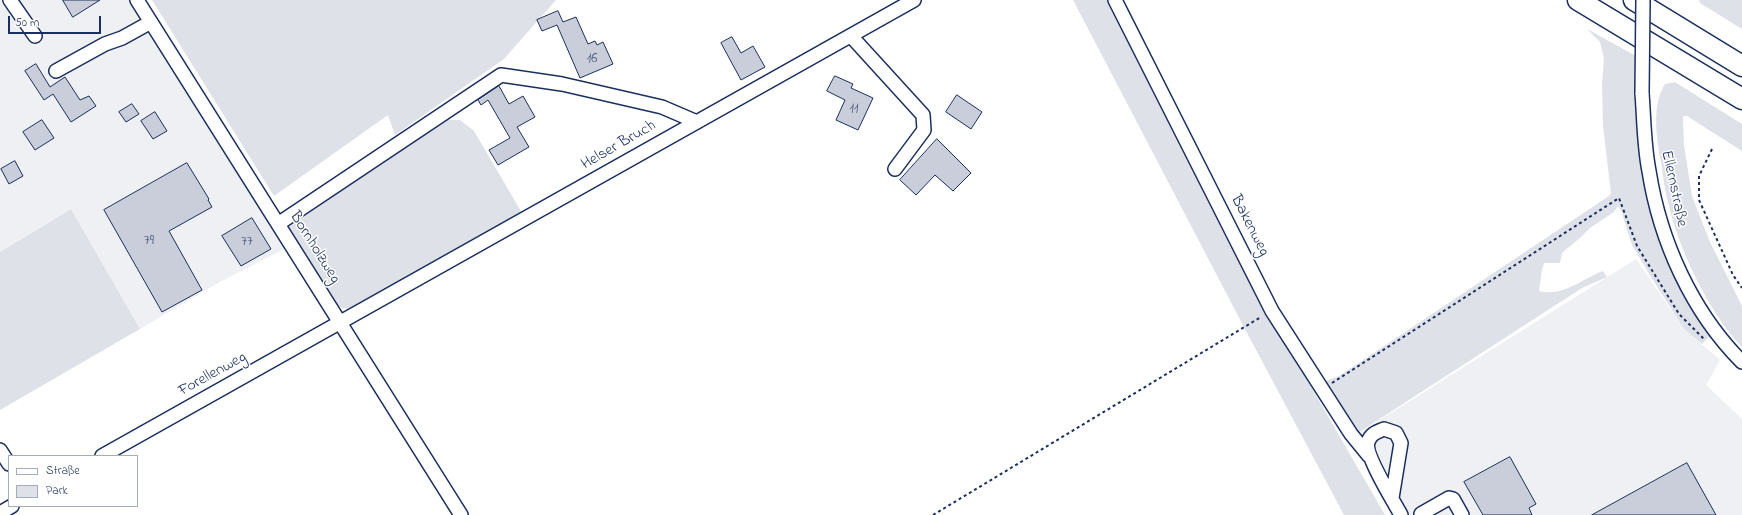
<!DOCTYPE html>
<html>
<head>
<meta charset="utf-8">
<style>
	body { margin:0 }
	#map { position:relative; width:1742px; height:515px; overflow:hidden; background:#fff; font-family:"Indie Flower",sans-serif }
	canvas { display:block }
	.legend { position:absolute; left:8px; top:455px; width:130px; height:52px; box-sizing:border-box; background:#fff; border:1px solid #a4acbf; margin:0; padding:5px 7px; list-style:none; font-size:12px; color:#1b2f5e }
	.legend li { display:flex; align-items:center; gap:8px; height:20px }
	.legend b { width:20px; border:1px solid #a4acbf }
	.scale { position:absolute; left:8px; top:16px; width:93px; height:18px; box-sizing:border-box; border:2px solid #1b2f5e; border-top:0; padding-left:5px; font-size:12px; line-height:14px; white-space:nowrap; color:#1b2f5e; -webkit-text-stroke:3px #fff; paint-order:stroke }
</style>
</head>
<body>
<div id="map">
<canvas width="1742" height="515"></canvas>
<ul class="legend">
<li><b style="height:5px;background:#fff"></b>Straße</li>
<li><b style="height:11px;background:#dee1e7"></b>Park</li>
</ul>
<div class="scale">50 m</div>
</div>
<script>
const context = document.querySelector('canvas').getContext('2d');
context.lineJoin = 'round';
function fillPath(path, color) {
  context.fillStyle = color;
  context.fill(path, 'evenodd');
}
function stroke(path, color, width, dash) {
  context.strokeStyle = color;
  context.lineWidth = width;
  context.lineCap = dash ? 'butt' : 'round';
  context.setLineDash(dash || []);
  context.stroke(path);
}
function write(font, color, halo, rows, align = 'center') {
  context.font = font + ' "Indie Flower",sans-serif';
  context.lineWidth = 3;
  context.setLineDash([]);
  context.textBaseline = 'middle';
  context.strokeStyle = halo;
  context.fillStyle = color;
  for (const [text, x, y, turn = 0] of rows) {
    context.save();
    context.translate(x, y);
    context.rotate((+turn || 0) * Math.PI / 180);
    context.textAlign = isNaN(turn) ? turn : align;
    if (halo) context.strokeText(text, 0, 0);
    context.fillText(text, 0, 0);
    context.restore();
  }
}
const built = new Path2D(`
	M 0,0 L 130,0 L 286,248 L 218,283 L 140,329 L 71,209 L 0,252 Z
	M 1636,259 L 1684,329 L 1720,360 L 1706,385 L 1742,419 L 1742,515 L 1403,515 L 1354,436 Z`);
const green = new Path2D(`
	M 152,0 L 556,0 L 504,59 L 395,135 L 388,115 L 274,196 Z
	M 1073,0 L 1107,0 L 1265,307 L 1385,515 L 1344,515 L 1246,331 Z
	M 1699,0 L 1742,0 L 1742,29 L 1700,3 Z
	M 1587,29 L 1636,56 C 1636,164 1646,246 1710,336 L 1702,344 L 1684,329 L 1651,277 L 1632,245 L 1622,213 L 1618,206 L 1614,212 L 1590,228 L 1581,237 L 1562,253 L 1560,263 L 1544,263 L 1542,270 L 1539,291 C 1564,297 1581,279 1603,271 L 1607,277 L 1582,288 L 1358,433 L 1323,382 L 1339,376 L 1609,196 L 1611,193 L 1610,185 L 1603,126 L 1602,84 L 1604,58 L 1600,42 Z
	M 1675,82 L 1742,124 L 1742,151 L 1687,116 L 1683,116 L 1683,118 L 1684,145 L 1692,196 L 1710,242 L 1742,306 L 1742,347 C 1709,313 1678,248 1668,202 C 1664,188 1663,172 1660,157 C 1656,133 1652,105 1665,84 Z
	M 442,120 L 460,120 L 474,131 L 522,213 L 348,309 L 338,307 L 288,228 Z
	M 71,209 L 140,329 L 0,410 L 0,252 Z`);
const building = new Path2D(`
	M 63,0 L 100,0 L 73,17 Z
	M 558,11 L 563,22 L 576,17 L 588,44 L 595,41 L 597,45 L 603,42 L 613,64 L 580,78 L 557,25 L 542,31 L 537,20 Z
	M 732,37 L 741,53 L 753,46 L 765,67 L 741,80 L 721,43 Z
	M 36,64 L 50,87 L 65,77 L 80,100 L 89,96 L 96,106 L 71,122 L 53,94 L 44,100 L 25,71 Z
	M 835,76 L 853,84 L 851,88 L 873,98 L 858,130 L 836,120 L 845,100 L 827,91 Z
	M 499,86 L 509,104 L 523,96 L 535,117 L 517,127 L 529,147 L 498,165 L 489,150 L 510,138 L 488,100 L 481,105 L 478,100 Z
	M 957,95 L 982,112 L 971,129 L 946,112 Z
	M 132,104 L 139,114 L 126,122 L 119,112 Z
	M 155,112 L 167,131 L 153,139 L 141,121 Z
	M 42,120 L 54,138 L 35,150 L 23,132 Z
	M 937,139 L 971,173 L 953,191 L 935,175 L 916,195 L 900,180 Z
	M 15,161 L 23,176 L 9,184 L 1,169 Z
	M 187,163 L 209,199 L 208,200 L 212,207 L 169,231 L 202,290 L 162,312 L 104,210 Z
	M 252,218 L 271,249 L 241,266 L 222,236 Z
	M 1510,457 L 1536,504 L 1529,508 L 1532,515 L 1483,515 L 1464,482 Z
	M 1687,463 L 1716,515 L 1592,515 Z`);
const path = new Path2D(`
	M 1712,149 L 1699,176 L 1699,200 L 1733,275 L 1742,288
	M 1332,383 L 1619,198 L 1637,246 L 1679,314 L 1705,340
	M 933,515 L 1261,317`);
const minor = new Path2D(`
	M 10,0 L 35,36
	M 137,0 L 461,515
	M 1115,0 L 1272,311 L 1351,434 L 1369,456
	M 851,36 L 923,115 L 924,130 L 895,169
	M 56,71 L 105,44 L 122,38 L 151,22
	M 1642,93 C 1644,119 1644,146 1649,171 C 1660,241 1692,312 1742,362
	M 278,224 L 501,75 L 562,84 L 662,107 L 697,122
	M 0,450 L 9,464
	M 102,456 L 914,0
	M 1392,498 L 1401,443 L 1396,433 L 1384,429 C 1377,432 1371,433 1368,442 C 1364,454 1394,502 1401,515
	M 0,513 L 12,506
	M 1421,514 L 1449,498 L 1453,499 L 1462,515`);
const highway = new Path2D(`
	M 1578,0 L 1742,99
	M 1634,0 L 1742,66`);
const minorBridge = new Path2D(`
	M 1642,93 L 1643,0`);
const numberNames = [
	["16",592,60],
	["11",854,110],
	["79",149,242],
	["77",247,243]
];
const streetNames = [
	["Helser Bruch",619,146,-30],
	["Ellernstraße",1673,189,78],
	["Bakenweg",1249,226,63],
	["Bornholzweg",314,248,58],
	["Forellenweg",213,375,-29]
];
fillPath(built, '#eff0f4');
fillPath(green, '#dee1e7');
fillPath(building, '#caceda');
stroke(building, '#1b2f5e', 1);
stroke(minor, '#1b2f5e', 16);
stroke(highway, '#1b2f5e', 23);
stroke(path, '#1b2f5e', 2, [3, 3]);
stroke(minor, '#fff', 13);
stroke(highway, '#fff', 20);
stroke(minorBridge, '#1b2f5e', 16, []);
stroke(minorBridge, '#fff', 13);
write('14px', '#47577d', null, numberNames);
write('16px', '#1b2f5e', '#fff', streetNames);
</script>
</body>
</html>
